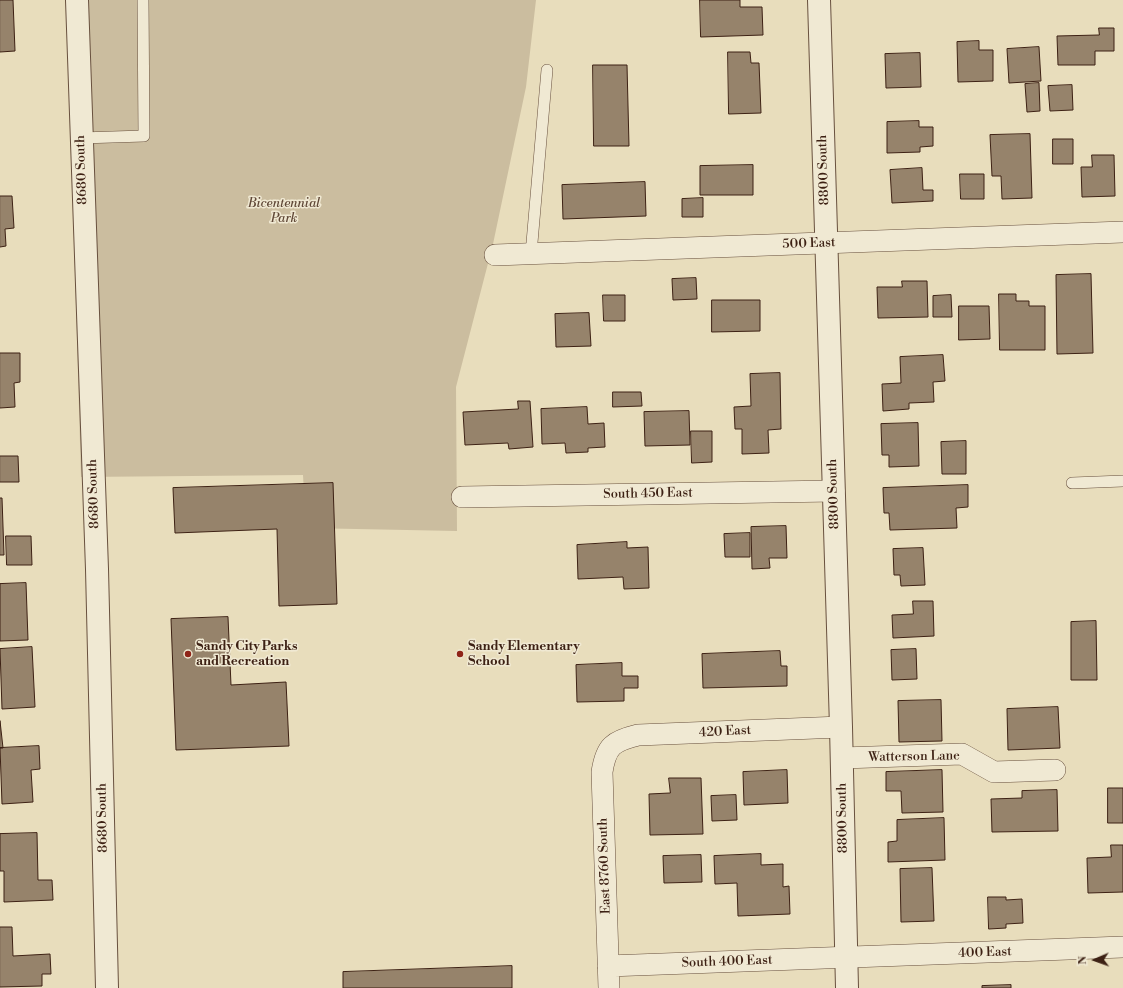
<!DOCTYPE html>
<html>
<head>
<meta charset="utf-8">
<style>
	body { margin:0 }
	#map { position:relative; width:1123px; height:988px; overflow:hidden; background:#e8ddbc; font-family:"Libre Bodoni",serif }
	canvas { display:block }
	.north { position:absolute; left:1075px; top:940px; width:40px; height:40px; -webkit-text-stroke:3px #f0e9d3; paint-order:stroke; rotate:268deg; font-size:11px; font-weight:700; line-height:16px; text-align:center; color:#3d2114 }
	.north::after { content:''; display:block; margin:auto; width:14px; height:18px; background:#3d2114; clip-path:polygon(50% 0,100% 100%,50% 72%,0 100%) }
</style>
</head>
<body>
<div id="map">
<canvas width="1123" height="988"></canvas>
<div class="north">N</div>
</div>
<script>
const context = document.querySelector('canvas').getContext('2d');
context.lineJoin = 'round';
function fillPath(path, color) {
  context.fillStyle = color;
  context.fill(path, 'evenodd');
}
function stroke(path, color, width, dash) {
  context.strokeStyle = color;
  context.lineWidth = width;
  context.lineCap = dash ? 'butt' : 'round';
  context.setLineDash(dash || []);
  context.stroke(path);
}
function write(font, color, halo, rows, align = 'center') {
  context.font = font + ' "Libre Bodoni",serif';
  context.lineWidth = 3;
  context.setLineDash([]);
  context.textBaseline = 'middle';
  context.strokeStyle = halo;
  context.fillStyle = color;
  for (const [text, x, y, turn = 0] of rows) {
    context.save();
    context.translate(x, y);
    context.rotate((+turn || 0) * Math.PI / 180);
    context.textAlign = isNaN(turn) ? turn : align;
    if (halo) context.strokeText(text, 0, 0);
    context.fillText(text, 0, 0);
    context.restore();
  }
}
const green = new Path2D(`
	M 67,0 L 536,0 L 526,87 L 493,244 L 456,387 L 457,531 L 306,528 L 303,475 L 81,477 Z`);
const building = new Path2D(`
	M 0,0 L 13,0 L 15,51 L 0,52 Z
	M 700,0 L 740,0 L 740,7 L 762,7 L 763,35 L 701,37 Z
	M 1099,28 L 1114,28 L 1114,51 L 1095,51 L 1095,65 L 1058,65 L 1057,36 L 1099,35 Z
	M 979,41 L 979,50 L 993,50 L 993,81 L 958,82 L 957,42 Z
	M 1039,47 L 1041,81 L 1009,83 L 1007,49 Z
	M 728,52 L 750,52 L 751,63 L 759,63 L 761,113 L 729,114 Z
	M 920,53 L 921,87 L 886,88 L 885,54 Z
	M 593,65 L 627,65 L 629,146 L 594,146 Z
	M 1039,83 L 1040,111 L 1027,112 L 1025,84 Z
	M 1072,85 L 1073,110 L 1050,111 L 1048,86 Z
	M 919,121 L 919,127 L 933,127 L 933,146 L 920,147 L 920,152 L 887,153 L 887,122 Z
	M 1030,134 L 1032,198 L 1002,199 L 1001,176 L 992,176 L 990,135 Z
	M 1053,139 L 1073,139 L 1073,164 L 1053,164 Z
	M 1092,155 L 1114,155 L 1115,196 L 1082,197 L 1081,167 L 1092,167 Z
	M 753,165 L 753,195 L 700,195 L 700,166 Z
	M 922,168 L 923,190 L 933,190 L 933,201 L 892,203 L 890,170 Z
	M 960,174 L 984,174 L 984,199 L 961,199 Z
	M 645,182 L 646,216 L 563,219 L 562,185 Z
	M 0,196 L 12,196 L 14,228 L 5,229 L 6,246 L 0,247 Z
	M 703,198 L 703,217 L 682,217 L 682,199 Z
	M 1091,274 L 1093,353 L 1057,354 L 1056,275 Z
	M 696,278 L 697,299 L 673,300 L 672,279 Z
	M 902,281 L 927,281 L 928,317 L 878,318 L 877,287 L 902,287 Z
	M 999,294 L 1016,294 L 1016,301 L 1029,301 L 1029,306 L 1045,306 L 1045,350 L 1000,350 Z
	M 603,295 L 625,295 L 625,321 L 604,321 Z
	M 951,295 L 952,317 L 933,317 L 933,296 Z
	M 712,300 L 760,300 L 760,331 L 712,332 Z
	M 959,306 L 989,306 L 990,339 L 959,340 Z
	M 589,313 L 591,346 L 556,347 L 555,314 Z
	M 0,353 L 20,353 L 20,382 L 14,383 L 15,407 L 0,408 Z
	M 943,355 L 945,381 L 933,382 L 934,402 L 909,403 L 909,409 L 883,411 L 882,384 L 901,383 L 900,357 Z
	M 780,373 L 781,429 L 768,430 L 769,453 L 742,454 L 742,429 L 735,429 L 734,407 L 751,406 L 750,374 Z
	M 613,392 L 641,392 L 642,406 L 613,407 Z
	M 518,401 L 530,401 L 533,447 L 509,449 L 508,443 L 465,445 L 463,412 L 518,409 Z
	M 587,407 L 588,424 L 604,423 L 605,447 L 588,448 L 588,452 L 566,453 L 565,443 L 542,444 L 541,409 Z
	M 689,411 L 690,445 L 645,446 L 644,412 Z
	M 918,423 L 919,466 L 889,467 L 889,455 L 882,455 L 881,424 Z
	M 691,431 L 712,431 L 712,462 L 692,463 Z
	M 966,441 L 966,474 L 942,474 L 941,442 Z
	M 0,456 L 18,456 L 19,482 L 0,482 Z
	M 333,483 L 337,604 L 279,606 L 277,529 L 175,533 L 173,488 Z
	M 968,485 L 968,507 L 956,508 L 957,528 L 890,530 L 889,513 L 884,513 L 883,488 Z
	M 0,498 L 2,498 L 4,555 L 0,555 Z
	M 786,526 L 787,558 L 769,558 L 770,568 L 752,569 L 751,527 Z
	M 750,533 L 750,557 L 725,557 L 724,534 Z
	M 6,536 L 31,536 L 32,565 L 7,565 Z
	M 627,542 L 627,548 L 648,547 L 649,588 L 624,589 L 623,577 L 578,579 L 577,545 Z
	M 923,548 L 925,585 L 901,586 L 900,575 L 894,575 L 893,549 Z
	M 26,583 L 28,640 L 0,641 L 0,584 Z
	M 913,601 L 933,601 L 934,636 L 893,638 L 892,615 L 913,614 Z
	M 228,617 L 231,685 L 286,682 L 289,746 L 176,750 L 171,619 Z
	M 1096,621 L 1097,680 L 1071,680 L 1071,622 Z
	M 32,647 L 35,707 L 2,709 L 0,649 Z
	M 916,649 L 917,679 L 892,680 L 891,650 Z
	M 780,651 L 781,666 L 787,666 L 787,686 L 703,688 L 702,654 Z
	M 622,663 L 622,676 L 638,676 L 638,688 L 624,688 L 624,701 L 577,702 L 576,665 Z
	M 941,700 L 942,741 L 899,742 L 898,701 Z
	M 1058,707 L 1060,748 L 1008,750 L 1007,709 Z
	M 0,721 L 3,748 L 0,748 Z
	M 39,746 L 40,769 L 31,770 L 33,802 L 2,804 L 0,748 Z
	M 787,770 L 788,803 L 744,805 L 743,772 Z
	M 942,770 L 943,812 L 902,813 L 901,791 L 886,791 L 886,772 Z
	M 669,778 L 701,778 L 703,834 L 650,835 L 649,794 L 670,793 Z
	M 1108,788 L 1123,788 L 1123,823 L 1108,823 Z
	M 1057,790 L 1058,831 L 992,832 L 991,799 L 1022,798 L 1022,791 Z
	M 736,795 L 737,820 L 712,821 L 711,796 Z
	M 944,818 L 945,860 L 888,862 L 888,842 L 897,841 L 897,820 Z
	M 37,833 L 38,880 L 52,880 L 53,900 L 4,902 L 4,871 L 0,871 L 0,834 Z
	M 1111,845 L 1123,845 L 1123,892 L 1088,893 L 1087,858 L 1111,857 Z
	M 761,854 L 761,865 L 783,864 L 783,887 L 789,886 L 790,914 L 738,916 L 737,883 L 715,884 L 714,856 Z
	M 701,855 L 702,882 L 664,883 L 663,856 Z
	M 932,868 L 934,921 L 901,922 L 900,869 Z
	M 988,897 L 1006,897 L 1006,900 L 1022,899 L 1023,923 L 1006,924 L 1006,928 L 989,929 Z
	M 0,927 L 12,927 L 13,956 L 50,954 L 51,974 L 42,974 L 42,986 L 0,987 Z
	M 512,966 L 512,988 L 343,988 L 343,972 Z
	M 1011,985 L 1011,988 L 982,988 L 982,986 Z`);
const service = new Path2D(`
	M 81,138 L 144,136 L 143,0
	M 531,254 L 547,70
	M 1072,483 L 1123,481`);
const minor = new Path2D(`
	M 495,255 L 1123,232
	M 462,497 L 834,491
	M 842,758 L 962,754 L 994,772 L 1055,770
	M 608,966 L 1123,947
	M 609,988 L 602,772 C 606,746 613,741 638,735 L 841,727`);
const tertiary = new Path2D(`
	M 77,0 L 97,569 L 107,988
	M 819,0 L 841,727 L 847,988`);
const markers = [
	[188,654,4,"#8f2418"],
	[460,654,4,"#8f2418"]
];
const streetNames = [
	["8680 South",82,170,-92],
	["8800 South",824,170,-92],
	["500 East",809,244,-2],
	["8680 South",94,494,-92],
	["South 450 East",648,494,-1],
	["8800 South",834,494,-92],
	["420 East",725,732,-3],
	["Watterson Lane",914,757,-1],
	["8680 South",103,818,-91],
	["8800 South",843,818,-91],
	["East 8760 South",605,866,-92],
	["400 East",985,953,-2],
	["South 400 East",727,962,-2]
];
const parkNames = [
	["Bicentennial",284,204],
	["Park",284,219]
];
const poiNames = [
	["Sandy City Parks",196,647],
	["and Recreation",196,662],
	["Sandy Elementary",468,647],
	["School",468,662]
];
fillPath(green, '#cbbd9f');
fillPath(building, '#96836b');
stroke(building, '#3d2114', 1);
stroke(service, '#68503e', 12);
stroke(minor, '#68503e', 22);
stroke(tertiary, '#68503e', 24);
stroke(service, '#f0e9d3', 11);
stroke(minor, '#f0e9d3', 21);
stroke(tertiary, '#f0e9d3', 22);
for (const [x, y, r, color] of markers) {
  const dot = new Path2D();
  dot.arc(x, y, r, 0, 2 * Math.PI);
  context.fillStyle = color;
  context.fill(dot);
  stroke(dot, '#f0e9d3', 1.5);
}
write('13px', '#3d2114', '#f0e9d3', streetNames);
write('italic 13px', '#604837', '#f0e9d3', parkNames);
write('bold 13px', '#3d2114', '#f0e9d3', poiNames, 'left');
</script>
</body>
</html>
